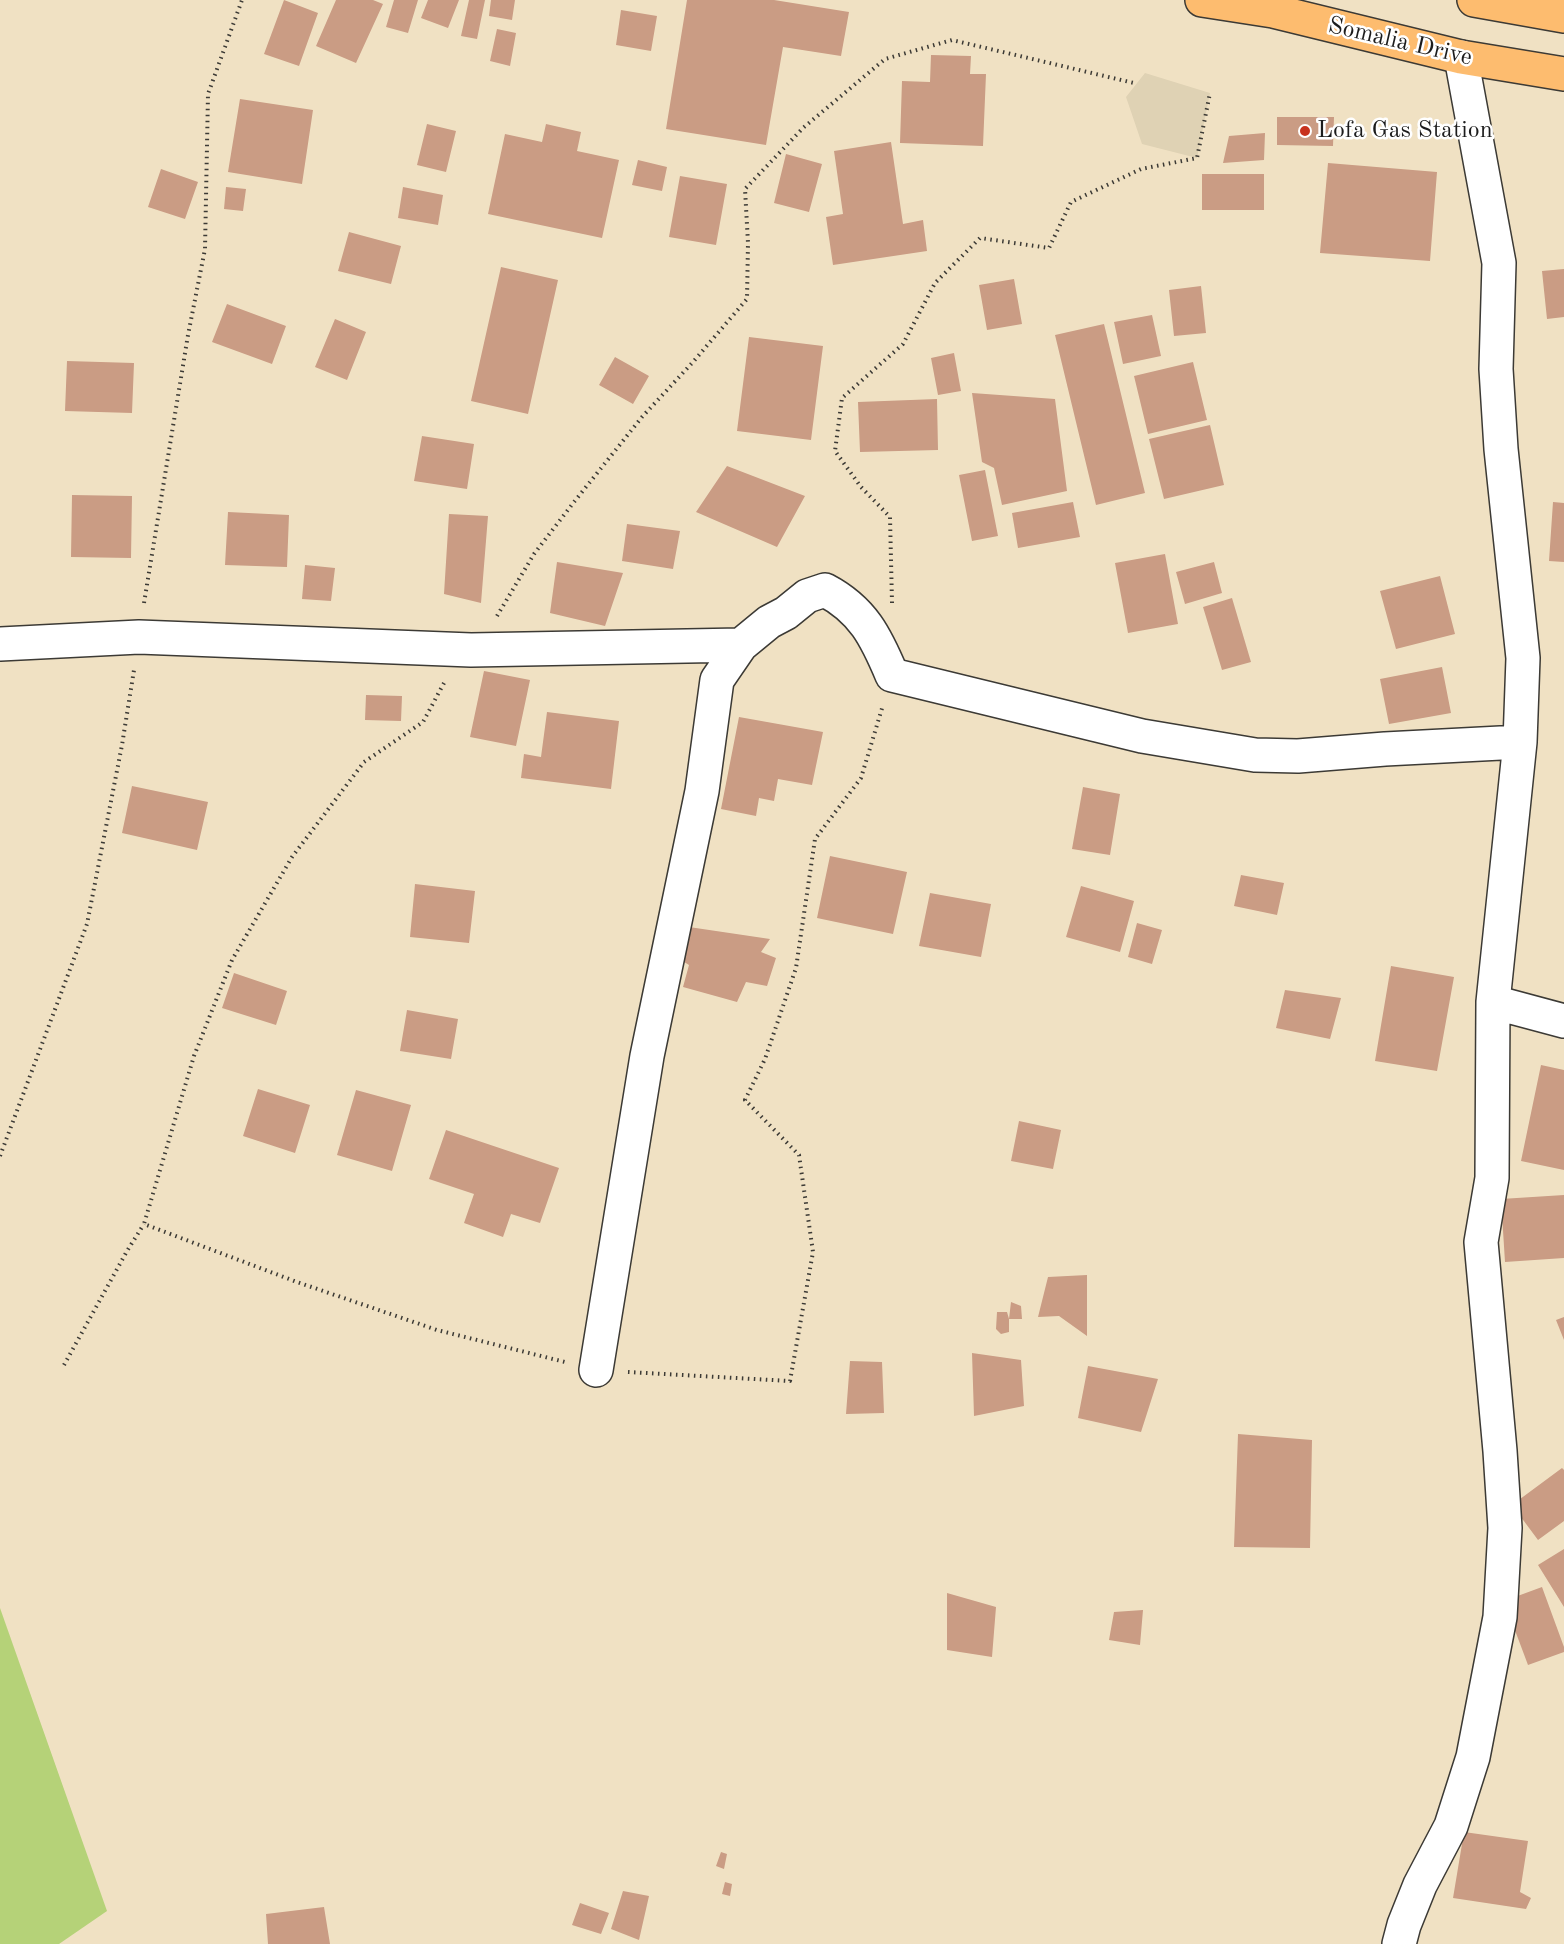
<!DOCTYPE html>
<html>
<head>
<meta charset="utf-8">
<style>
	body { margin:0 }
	canvas { display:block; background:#f0e1c3 }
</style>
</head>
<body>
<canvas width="1564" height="1944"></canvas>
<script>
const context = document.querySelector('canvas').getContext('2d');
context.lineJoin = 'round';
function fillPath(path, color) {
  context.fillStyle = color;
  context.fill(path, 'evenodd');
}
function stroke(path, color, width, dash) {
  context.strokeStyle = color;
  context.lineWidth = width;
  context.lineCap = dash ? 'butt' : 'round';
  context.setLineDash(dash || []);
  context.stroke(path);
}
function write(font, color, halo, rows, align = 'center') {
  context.font = font + ' "Old Standard TT",serif';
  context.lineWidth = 5;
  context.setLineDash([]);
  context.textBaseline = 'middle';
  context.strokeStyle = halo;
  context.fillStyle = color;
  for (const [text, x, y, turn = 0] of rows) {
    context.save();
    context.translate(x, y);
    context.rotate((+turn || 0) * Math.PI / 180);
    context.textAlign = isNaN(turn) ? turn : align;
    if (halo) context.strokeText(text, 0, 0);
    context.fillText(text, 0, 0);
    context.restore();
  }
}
const built = new Path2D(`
	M 1145,73 L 1210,93 L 1197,158 L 1142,144 L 1126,97 Z`);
const green = new Path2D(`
	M 0,1608 L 107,1911 L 59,1944 L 0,1944 Z`);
const building = new Path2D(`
	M 284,0 L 318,13 L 299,66 L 264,54 Z
	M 336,0 L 373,0 L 383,4 L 356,63 L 316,46 Z
	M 394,0 L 418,0 L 408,33 L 386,27 Z
	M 428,0 L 459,0 L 448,28 L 421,18 Z
	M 469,0 L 485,0 L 477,39 L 461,36 Z
	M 491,0 L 515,0 L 512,20 L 489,16 Z
	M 687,0 L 774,0 L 849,12 L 841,56 L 783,47 L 766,145 L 666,129 Z
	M 621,10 L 657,16 L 651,51 L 616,45 Z
	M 497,29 L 516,33 L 510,66 L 490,61 Z
	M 931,55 L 971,56 L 970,74 L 986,74 L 983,146 L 900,143 L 902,81 L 930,82 Z
	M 240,99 L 313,110 L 302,184 L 228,172 Z
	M 1277,117 L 1334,117 L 1333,146 L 1277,145 Z
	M 427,124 L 456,131 L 446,172 L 417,165 Z
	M 546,124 L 581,132 L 577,151 L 619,160 L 602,238 L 488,214 L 505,134 L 542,142 Z
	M 1265,133 L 1264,160 L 1223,163 L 1229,136 Z
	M 891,142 L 903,224 L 923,220 L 927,251 L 833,265 L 826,217 L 843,214 L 834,151 Z
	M 786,154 L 822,164 L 809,212 L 774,203 Z
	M 638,160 L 667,167 L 662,191 L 632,185 Z
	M 1328,163 L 1437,172 L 1430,261 L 1320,253 Z
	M 161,169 L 198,182 L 185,219 L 148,207 Z
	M 1202,174 L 1264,174 L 1264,210 L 1202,210 Z
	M 680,176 L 727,184 L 716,245 L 669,237 Z
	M 226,187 L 246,189 L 243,211 L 224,209 Z
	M 403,187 L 443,195 L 438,225 L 398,218 Z
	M 349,232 L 401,246 L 391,284 L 338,271 Z
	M 501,267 L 558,280 L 528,414 L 471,401 Z
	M 1564,269 L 1564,317 L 1547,319 L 1542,271 Z
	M 1014,279 L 1022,324 L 987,330 L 979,285 Z
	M 1201,286 L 1206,333 L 1174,336 L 1169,290 Z
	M 227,304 L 286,326 L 272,364 L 212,342 Z
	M 1152,315 L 1161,356 L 1123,364 L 1114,322 Z
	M 335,319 L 366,332 L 347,380 L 315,367 Z
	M 1104,324 L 1145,493 L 1096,505 L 1055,335 Z
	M 749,337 L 823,346 L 811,440 L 737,431 Z
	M 954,353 L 961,391 L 938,395 L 931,358 Z
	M 615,357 L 649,376 L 633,404 L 599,385 Z
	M 67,361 L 134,363 L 132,413 L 65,411 Z
	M 1193,362 L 1207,420 L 1148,434 L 1134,376 Z
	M 972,393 L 1055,399 L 1067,491 L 1002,505 L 994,468 L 982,462 Z
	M 937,399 L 938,450 L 860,452 L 858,402 Z
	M 1210,425 L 1224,485 L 1164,499 L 1149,439 Z
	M 422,436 L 474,444 L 467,489 L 414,481 Z
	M 727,466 L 805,496 L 777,547 L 696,512 Z
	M 985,470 L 998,536 L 972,541 L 959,475 Z
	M 72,495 L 132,496 L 131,558 L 71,557 Z
	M 1073,502 L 1080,537 L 1018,548 L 1012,513 Z
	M 1553,502 L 1564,503 L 1564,562 L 1549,561 Z
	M 228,512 L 289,515 L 287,567 L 225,565 Z
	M 449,514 L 488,516 L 481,603 L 444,594 Z
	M 627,524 L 680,531 L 673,569 L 622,561 Z
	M 1165,554 L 1178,624 L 1128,633 L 1115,563 Z
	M 557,562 L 623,573 L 605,626 L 550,613 Z
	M 1214,562 L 1222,593 L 1185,604 L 1176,572 Z
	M 305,565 L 335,568 L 331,601 L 302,599 Z
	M 1440,576 L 1455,634 L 1396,649 L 1380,591 Z
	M 1232,598 L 1251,662 L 1222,670 L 1203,607 Z
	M 1442,667 L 1451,713 L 1389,724 L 1380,679 Z
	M 484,671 L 530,680 L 516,746 L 470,737 Z
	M 366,695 L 402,696 L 401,721 L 365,720 Z
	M 547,712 L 619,721 L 611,789 L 521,778 L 524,754 L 541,757 Z
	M 739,717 L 823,732 L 812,785 L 778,779 L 774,801 L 759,798 L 756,816 L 721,809 Z
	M 132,786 L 208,802 L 197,850 L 122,833 Z
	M 1083,787 L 1120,794 L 1110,855 L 1072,849 Z
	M 830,856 L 907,872 L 893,934 L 817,918 Z
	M 1241,875 L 1284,883 L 1277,915 L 1234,906 Z
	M 415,884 L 475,891 L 469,943 L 410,937 Z
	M 1081,886 L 1134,901 L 1120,952 L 1066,937 Z
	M 930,893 L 991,904 L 981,957 L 919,946 Z
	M 1137,923 L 1162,930 L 1152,964 L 1128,957 Z
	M 689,927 L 770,939 L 761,952 L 776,958 L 767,986 L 746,982 L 737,1002 L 683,987 L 689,965 L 681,960 Z
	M 1391,966 L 1454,977 L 1437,1071 L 1375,1061 Z
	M 234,973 L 287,991 L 276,1025 L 222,1008 Z
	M 1285,990 L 1341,998 L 1330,1039 L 1276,1028 Z
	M 407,1010 L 458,1019 L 451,1059 L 400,1051 Z
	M 1541,1065 L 1564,1070 L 1564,1170 L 1521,1161 Z
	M 258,1089 L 310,1105 L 295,1153 L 243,1136 Z
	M 356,1090 L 411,1105 L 392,1171 L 337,1155 Z
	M 1019,1121 L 1061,1130 L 1053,1169 L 1011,1161 Z
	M 446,1130 L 559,1168 L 540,1223 L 511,1214 L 503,1237 L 464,1223 L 474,1194 L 429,1179 Z
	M 1564,1195 L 1564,1258 L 1505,1262 L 1501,1199 Z
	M 1087,1275 L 1087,1336 L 1059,1316 L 1038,1317 L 1048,1277 Z
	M 1011,1302 L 1021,1306 L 1022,1319 L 1009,1319 L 1009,1332 L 1001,1334 L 996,1329 L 997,1312 L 1007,1312 L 1009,1319 Z
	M 1564,1317 L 1564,1340 L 1556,1320 Z
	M 972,1353 L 1021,1360 L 1024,1406 L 974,1416 Z
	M 850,1361 L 882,1362 L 884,1413 L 846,1414 Z
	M 1088,1366 L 1158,1379 L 1141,1432 L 1078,1418 Z
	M 1238,1434 L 1312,1440 L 1310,1548 L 1234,1547 Z
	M 1562,1468 L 1564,1470 L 1564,1521 L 1538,1540 L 1512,1505 Z
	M 1564,1549 L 1564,1607 L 1538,1565 Z
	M 1542,1587 L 1564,1647 L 1564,1652 L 1528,1665 L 1504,1601 Z
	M 947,1593 L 996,1607 L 992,1657 L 947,1650 Z
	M 1143,1610 L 1140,1645 L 1109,1640 L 1114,1612 Z
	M 1464,1832 L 1528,1841 L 1520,1892 L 1531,1898 L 1526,1909 L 1453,1898 Z
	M 721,1852 L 727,1854 L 724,1869 L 716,1866 Z
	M 725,1882 L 732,1884 L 730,1896 L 722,1894 Z
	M 623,1891 L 649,1896 L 639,1940 L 611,1929 Z
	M 580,1903 L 609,1913 L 601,1934 L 572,1925 Z
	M 324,1907 L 330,1944 L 268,1944 L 266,1914 Z`);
const path = new Path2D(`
	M 144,603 L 188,335 L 205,249 L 208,94 L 242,0
	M 892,603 L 890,517 L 861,487 L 835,451 L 842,398 L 903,344 L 935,283 L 980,238 L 1049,248 L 1071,202 L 1141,169 L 1197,158 L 1210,93
	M 497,616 L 534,554 L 574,502 L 642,417 L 693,362 L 747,299 L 748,243 L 745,189 L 803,128 L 885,59 L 952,40 L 1134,83
	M 444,683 L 423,722 L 364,762 L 292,857 L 232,960 L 194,1056 L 144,1224 L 297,1282 L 437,1330 L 565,1362
	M 0,1156 L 87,924 L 122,745 L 134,670
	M 64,1365 L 127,1251 L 144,1224
	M 628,1372 L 790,1381 L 813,1252 L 799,1155 L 745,1100 L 765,1059 L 796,968 L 815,839 L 861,778 L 883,705`);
const street = new Path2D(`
	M 0,644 L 139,637 L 471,650 L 741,645
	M 1493,1002 L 1564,1021
	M 596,1370 L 647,1056 L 702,791 L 717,680 L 741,645 L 769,622 L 786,613 L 807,596 L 825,590 C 863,610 876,637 892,675 L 1142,736 L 1255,755 L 1298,756 L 1385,749 L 1520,742
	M 1399,1944 L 1404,1925 L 1420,1885 L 1451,1826 L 1473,1757 L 1500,1617 L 1505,1528 L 1500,1451 L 1481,1242 L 1492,1178 L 1493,1002 L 1520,742 L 1523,658 L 1501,449 L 1496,369 L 1499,263 L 1461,57`);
const primary = new Path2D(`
	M 1202,0 L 1273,11 L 1461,57 L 1564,74
	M 1474,0 L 1564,16`);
const markers = [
	[1305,131,6,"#c8321e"]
];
const streetNames = [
	["Somalia Drive",1400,42,13]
];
const poiNames = [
	["Lofa Gas Station",1317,131]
];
fillPath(built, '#dfd2b4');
fillPath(green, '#b5d278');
fillPath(building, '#ca9c84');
stroke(street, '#3c3a35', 36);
stroke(primary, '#3c3a35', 36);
stroke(path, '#3c3a35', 4, [1.5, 4.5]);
stroke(street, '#fff', 33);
stroke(primary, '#fdbc6f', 33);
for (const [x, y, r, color] of markers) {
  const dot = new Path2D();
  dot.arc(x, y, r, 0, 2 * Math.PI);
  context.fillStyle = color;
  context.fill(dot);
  stroke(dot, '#fff', 2);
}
write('24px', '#1c1c1c', '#fff', streetNames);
write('24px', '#1c1c1c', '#fff', poiNames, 'left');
</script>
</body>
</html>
